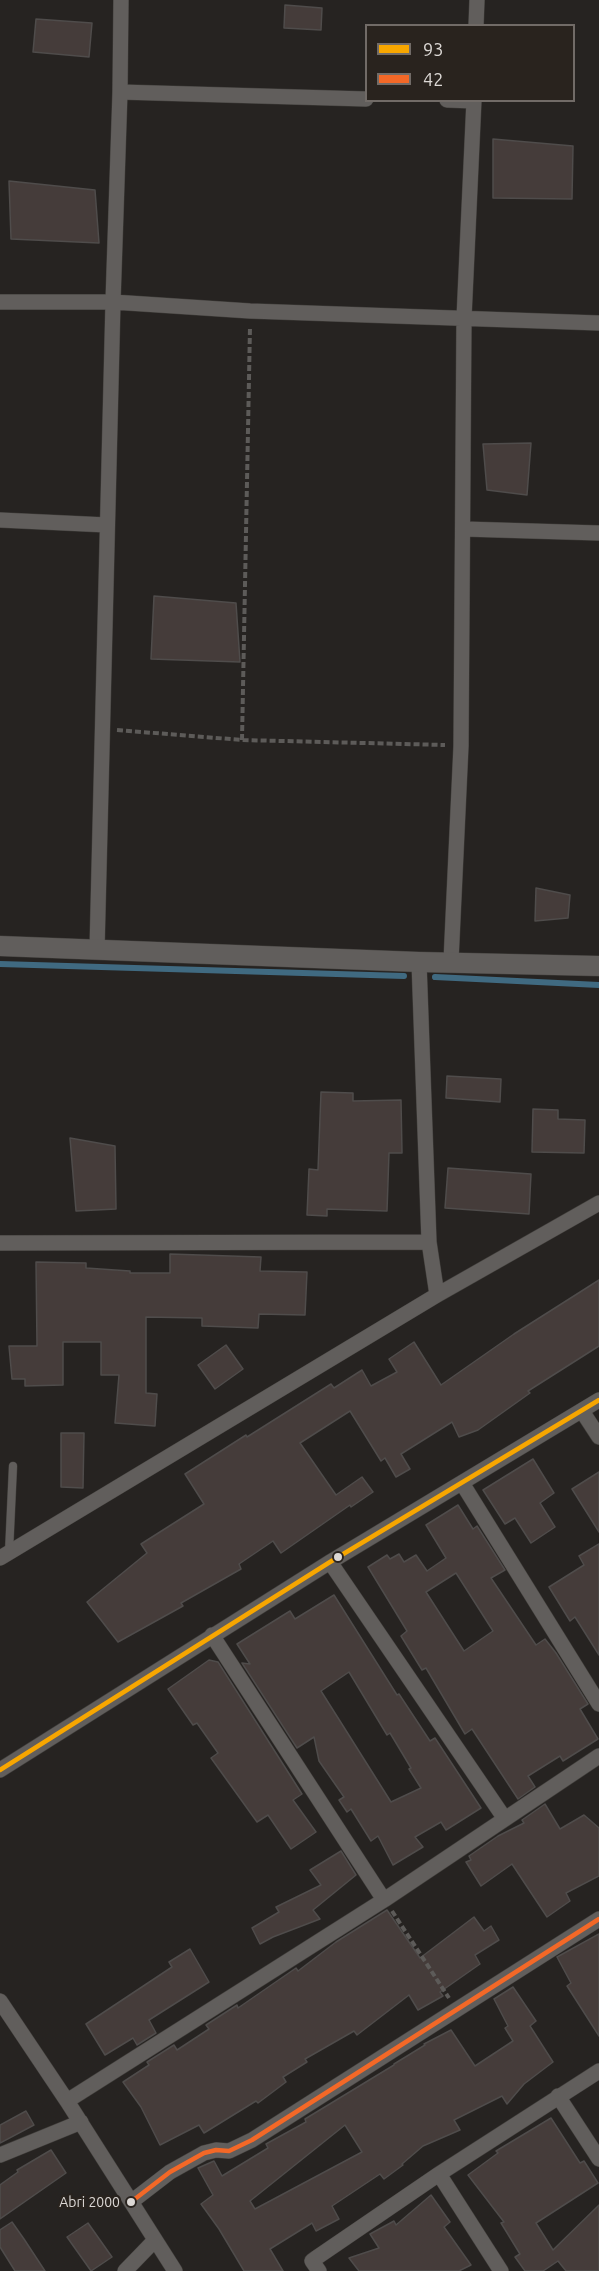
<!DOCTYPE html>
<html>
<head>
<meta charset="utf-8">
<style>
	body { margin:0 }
	#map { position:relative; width:599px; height:2271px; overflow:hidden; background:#262321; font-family:Ubuntu,sans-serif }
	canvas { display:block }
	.legend { position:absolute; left:365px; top:24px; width:210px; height:78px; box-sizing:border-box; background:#29231e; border:2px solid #716b67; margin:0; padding:8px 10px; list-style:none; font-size:18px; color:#dcd8d5 }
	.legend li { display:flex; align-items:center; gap:12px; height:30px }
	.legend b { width:30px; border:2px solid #716b67 }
</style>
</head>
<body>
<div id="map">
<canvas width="599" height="2271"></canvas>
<ul class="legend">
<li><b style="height:8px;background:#f7a600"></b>93</li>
<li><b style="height:8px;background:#f36827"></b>42</li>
</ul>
</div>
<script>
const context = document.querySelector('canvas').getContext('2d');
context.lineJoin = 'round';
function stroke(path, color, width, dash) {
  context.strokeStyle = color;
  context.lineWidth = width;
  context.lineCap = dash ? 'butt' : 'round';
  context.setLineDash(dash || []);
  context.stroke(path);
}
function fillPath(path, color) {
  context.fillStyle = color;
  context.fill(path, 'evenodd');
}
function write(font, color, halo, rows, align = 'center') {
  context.font = font + ' Ubuntu,sans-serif';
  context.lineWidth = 4.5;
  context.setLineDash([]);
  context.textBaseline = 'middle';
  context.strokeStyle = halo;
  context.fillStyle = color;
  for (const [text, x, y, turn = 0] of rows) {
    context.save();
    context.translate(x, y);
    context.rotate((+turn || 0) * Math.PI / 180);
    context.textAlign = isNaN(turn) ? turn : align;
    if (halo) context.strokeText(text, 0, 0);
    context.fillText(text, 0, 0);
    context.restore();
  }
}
const stream = new Path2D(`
	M 0,964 L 404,976
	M 435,977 L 599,985`);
const building = new Path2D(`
	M 285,5 L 322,8 L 321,30 L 284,28 Z
	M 36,19 L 92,23 L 89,57 L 33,52 Z
	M 493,139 L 573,146 L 572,199 L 493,198 Z
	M 9,181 L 95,190 L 99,243 L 11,239 Z
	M 531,443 L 527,495 L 487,490 L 483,444 Z
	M 154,596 L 236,603 L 240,662 L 151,659 Z
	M 536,888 L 570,895 L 568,918 L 535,921 Z
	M 447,1076 L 501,1079 L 500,1102 L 446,1098 Z
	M 321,1092 L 353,1093 L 353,1101 L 401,1100 L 402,1153 L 389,1153 L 387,1211 L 327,1209 L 327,1216 L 307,1215 L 309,1169 L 318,1170 Z
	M 533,1109 L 558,1110 L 558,1119 L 585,1120 L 584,1153 L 532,1152 Z
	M 70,1138 L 115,1146 L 116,1209 L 76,1211 Z
	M 448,1168 L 531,1174 L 529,1214 L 445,1208 Z
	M 170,1254 L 261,1257 L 260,1271 L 307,1272 L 305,1315 L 259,1314 L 258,1328 L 202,1326 L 202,1318 L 146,1317 L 146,1393 L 157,1394 L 155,1426 L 115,1423 L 119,1375 L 101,1375 L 101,1342 L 63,1342 L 63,1385 L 25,1386 L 25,1379 L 12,1379 L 9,1346 L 37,1346 L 36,1262 L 86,1263 L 86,1268 L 130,1271 L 130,1273 L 170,1273 Z
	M 599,1280 L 599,1346 L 528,1391 L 530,1393 L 478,1430 L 459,1437 L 452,1422 L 401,1454 L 410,1469 L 396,1477 L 385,1458 L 381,1461 L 350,1411 L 300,1443 L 336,1495 L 362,1477 L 373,1492 L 351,1507 L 350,1505 L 281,1553 L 273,1541 L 239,1564 L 241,1569 L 181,1603 L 183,1606 L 118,1642 L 87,1602 L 147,1553 L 141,1544 L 204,1504 L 185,1474 L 246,1435 L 247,1437 L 331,1384 L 334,1388 L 362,1370 L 371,1386 L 397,1372 L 389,1359 L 414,1342 L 441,1385 L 514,1334 Z
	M 226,1345 L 243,1369 L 215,1389 L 198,1365 Z
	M 61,1433 L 84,1433 L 83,1488 L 61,1487 Z
	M 533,1459 L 554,1493 L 540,1503 L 555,1527 L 531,1543 L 515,1518 L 505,1524 L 483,1490 Z
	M 599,1472 L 599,1532 L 572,1489 Z
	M 458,1505 L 473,1529 L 477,1526 L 505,1570 L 491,1578 L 536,1645 L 545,1639 L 556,1653 L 588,1704 L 580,1709 L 598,1739 L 563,1761 L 560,1756 L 528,1776 L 535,1787 L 518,1799 L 472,1729 L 465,1734 L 426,1668 L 422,1670 L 401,1636 L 407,1631 L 368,1567 L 387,1555 L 390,1559 L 399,1554 L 404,1562 L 416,1555 L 427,1571 L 446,1558 L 426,1525 ZM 456,1573 L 493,1631 L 464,1651 L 426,1592 Z
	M 599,1544 L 599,1655 L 575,1617 L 570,1621 L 549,1587 L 584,1565 L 579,1556 Z
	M 334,1595 L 397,1695 L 399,1694 L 430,1741 L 435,1738 L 481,1808 L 446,1830 L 441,1822 L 415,1837 L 423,1847 L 393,1865 L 378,1836 L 371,1841 L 351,1809 L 347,1812 L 339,1800 L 344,1797 L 319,1761 L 314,1737 L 297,1748 L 242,1663 L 250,1664 L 237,1644 L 290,1611 L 295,1619 ZM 349,1672 L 387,1735 L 390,1733 L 411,1768 L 409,1769 L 421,1788 L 391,1802 L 340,1721 L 321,1691 Z
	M 209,1660 L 218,1662 L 302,1794 L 293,1800 L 316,1832 L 291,1849 L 268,1815 L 257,1822 L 211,1758 L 218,1753 L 197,1723 L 193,1725 L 168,1689 Z
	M 545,1804 L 560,1829 L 584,1815 L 599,1828 L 599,1876 L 566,1893 L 570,1901 L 547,1917 L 512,1864 L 481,1886 L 466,1862 L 471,1860 L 469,1856 L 498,1836 L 524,1823 L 522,1820 Z
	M 341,1851 L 356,1875 L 313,1910 L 320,1919 L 273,1937 L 260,1944 L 252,1928 L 279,1912 L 276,1907 L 321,1885 L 310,1870 Z
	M 387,1910 L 420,1958 L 474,1917 L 484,1931 L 491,1926 L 499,1940 L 475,1955 L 480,1964 L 440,1992 L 443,1996 L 418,2010 L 409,1995 L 357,2035 L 354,2031 L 305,2059 L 307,2062 L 283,2077 L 286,2082 L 258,2103 L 256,2101 L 204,2133 L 199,2125 L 160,2145 L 141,2107 L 123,2082 L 149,2065 L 147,2062 L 174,2045 L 177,2050 L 209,2029 L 206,2025 L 237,2005 L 238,2008 L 296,1968 L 298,1971 L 336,1942 Z
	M 599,1934 L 599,2036 L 567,1986 L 571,1983 L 557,1957 Z
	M 190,1949 L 209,1982 L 149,2020 L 156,2033 L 137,2045 L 133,2038 L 105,2055 L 86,2024 L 172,1967 L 169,1962 Z
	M 513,1987 L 536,2021 L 530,2026 L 553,2062 L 524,2084 L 507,2104 L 502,2096 L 454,2120 L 460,2130 L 423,2146 L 402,2164 L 403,2165 L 384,2179 L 380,2174 L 332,2206 L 339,2219 L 316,2231 L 312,2223 L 270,2249 L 283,2271 L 244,2271 L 219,2229 L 201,2204 L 213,2195 L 198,2168 L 214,2161 L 222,2176 L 268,2148 L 266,2144 L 306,2122 L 305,2119 L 394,2065 L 394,2064 L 425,2045 L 424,2044 L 451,2030 L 475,2066 L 513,2041 L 505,2028 L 508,2026 L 494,1999 ZM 345,2125 L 362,2152 L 255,2209 L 250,2201 Z
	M 26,2111 L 34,2125 L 0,2143 L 0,2125 Z
	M 551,2118 L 580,2163 L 584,2161 L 598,2183 L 536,2223 L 553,2250 L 599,2205 L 599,2271 L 566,2271 L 558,2261 L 543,2271 L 525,2271 L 515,2257 L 520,2254 L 501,2223 L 504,2222 L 468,2175 L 498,2153 L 496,2151 Z
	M 51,2150 L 66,2173 L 0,2219 L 0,2185 L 18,2172 L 17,2170 Z
	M 431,2195 L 450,2222 L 444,2227 L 471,2265 L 459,2271 L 359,2271 L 349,2258 L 379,2248 L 370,2234 L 394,2221 L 396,2225 Z
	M 12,2222 L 24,2239 L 45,2271 L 15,2271 L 0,2247 L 0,2230 Z
	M 88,2223 L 112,2257 L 91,2271 L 67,2237 Z`);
const path = new Path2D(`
	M 117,730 L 242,740 L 445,745
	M 242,740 L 250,327
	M 392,1911 L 449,1998`);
const service = new Path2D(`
	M 9,1552 L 13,1466`);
const minor = new Path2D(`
	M 476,26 L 477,0
	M 120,92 L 366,99
	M 447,100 L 474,101
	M 0,302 L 113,302 L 250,311 L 599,323
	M 0,520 L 107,525
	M 464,529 L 599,533
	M 97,950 L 113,302 L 120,92 L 121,0
	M 451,961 L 461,746 L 464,318 L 474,100
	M 419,962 L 429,1242 L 437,1295
	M 0,1243 L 429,1242
	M 582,1411 L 599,1437
	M 462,1483 L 599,1704
	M 0,1558 L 437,1295 L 599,1203
	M 330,1562 L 505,1819
	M 212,1635 L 384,1900
	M 0,1770 L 330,1562 L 599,1400
	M 0,2001 L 67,2101 L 175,2271
	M 558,2096 L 599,2159
	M 67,2101 L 384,1900 L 599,1756
	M 0,2155 L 81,2122
	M 439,2174 L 501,2271
	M 131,2202 L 170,2172 L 204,2153 L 216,2150 L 229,2151 L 252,2140 L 599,1919
	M 125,2271 L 155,2240
	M 319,2271 L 312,2261 L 316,2258 L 439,2174 L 599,2071`);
const tertiary = new Path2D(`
	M 0,946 L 419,962 L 599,966`);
const bus1 = new Path2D(`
	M 0,1770 L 330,1562 L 599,1400`);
const bus2 = new Path2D(`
	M 131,2202 L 170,2172 L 204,2153 L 216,2150 L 229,2151 L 252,2140 L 599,1919`);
const markers = [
	[338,1557,5,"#dcd8d5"],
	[131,2202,5,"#dcd8d5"]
];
const busNames = [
	["Abri 2000",120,2202]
];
stroke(stream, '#406a81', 6);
fillPath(building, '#453c3a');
stroke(building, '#4f4c4b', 1.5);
stroke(service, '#403e3b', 9);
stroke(minor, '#403e3b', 16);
stroke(tertiary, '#403e3b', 21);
stroke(path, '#5d5b59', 4, [6, 3]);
stroke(service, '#615e5c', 8);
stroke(minor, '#615e5c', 15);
stroke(tertiary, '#615e5c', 20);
stroke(bus1, '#f7a600', 4.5);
stroke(bus2, '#f36827', 4.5);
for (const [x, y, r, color] of markers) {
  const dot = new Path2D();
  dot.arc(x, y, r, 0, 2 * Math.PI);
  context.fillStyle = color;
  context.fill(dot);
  stroke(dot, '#29231e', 2);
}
write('14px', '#dcd8d5', '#29231e', busNames, 'right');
</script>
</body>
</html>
